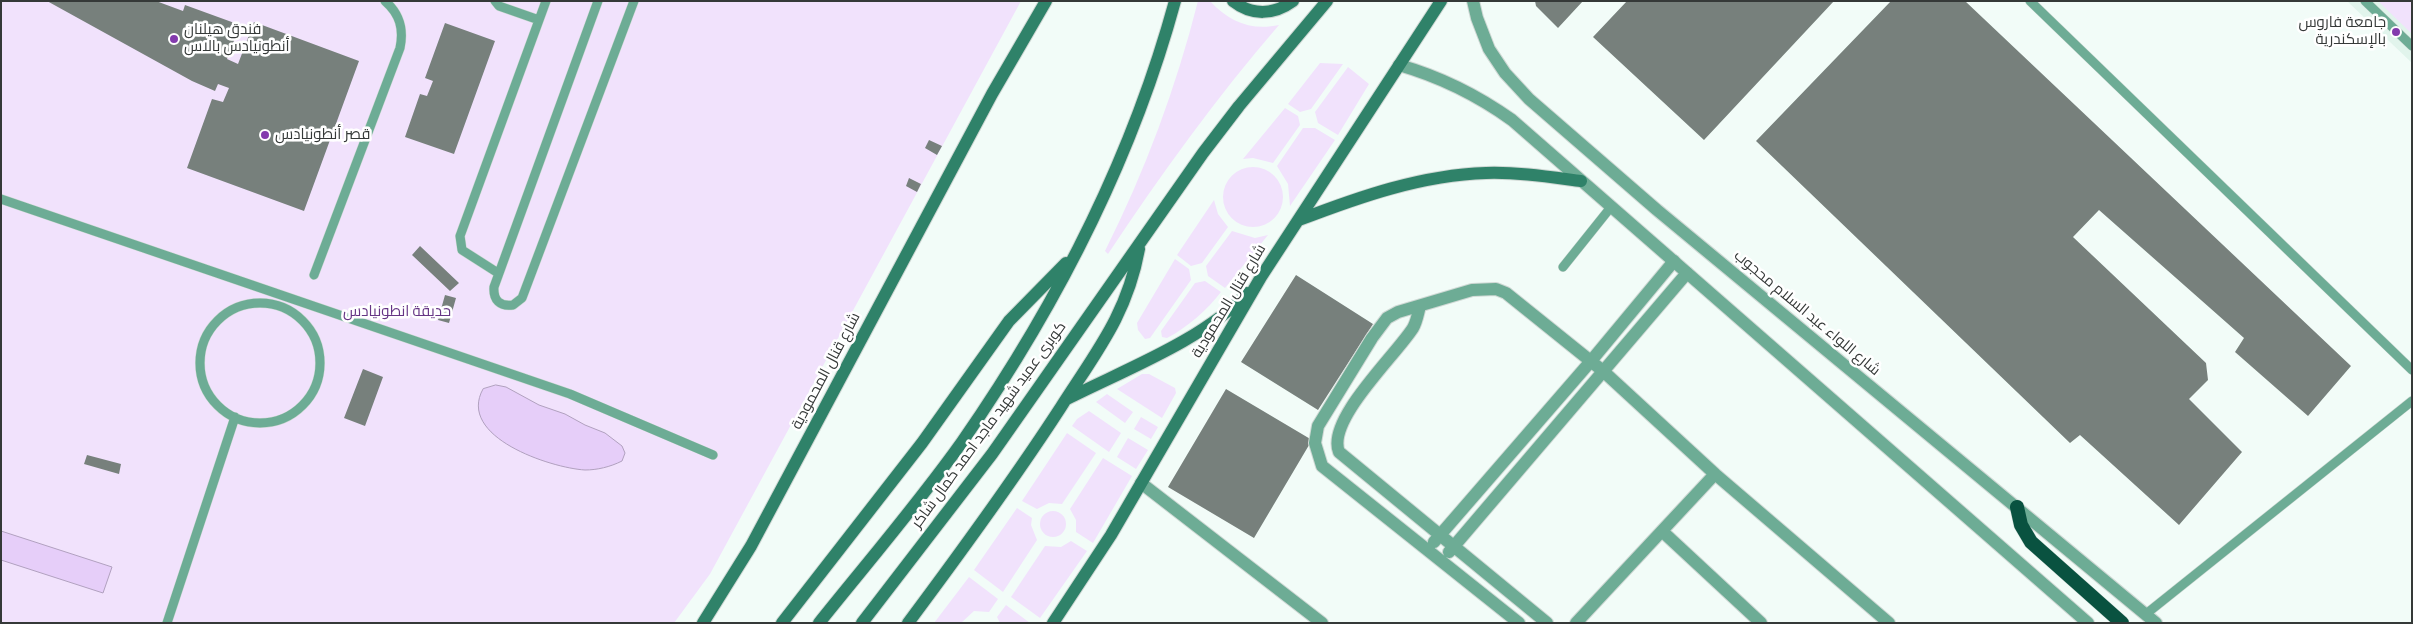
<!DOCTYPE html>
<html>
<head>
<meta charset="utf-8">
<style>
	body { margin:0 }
	#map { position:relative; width:2413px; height:624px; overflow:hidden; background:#f2fcf8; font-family:"PT Sans Narrow",sans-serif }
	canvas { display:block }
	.frame { position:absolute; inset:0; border:2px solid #353938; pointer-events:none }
</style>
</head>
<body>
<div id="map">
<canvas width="2413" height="624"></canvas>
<div class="frame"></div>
</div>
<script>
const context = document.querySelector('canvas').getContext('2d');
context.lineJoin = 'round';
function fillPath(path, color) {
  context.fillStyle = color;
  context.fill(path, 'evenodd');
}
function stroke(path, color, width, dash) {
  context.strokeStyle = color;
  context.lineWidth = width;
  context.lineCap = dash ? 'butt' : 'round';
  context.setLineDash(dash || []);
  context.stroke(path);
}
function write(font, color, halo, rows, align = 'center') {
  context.font = font + ' "PT Sans Narrow",Cairo,sans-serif';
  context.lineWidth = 5;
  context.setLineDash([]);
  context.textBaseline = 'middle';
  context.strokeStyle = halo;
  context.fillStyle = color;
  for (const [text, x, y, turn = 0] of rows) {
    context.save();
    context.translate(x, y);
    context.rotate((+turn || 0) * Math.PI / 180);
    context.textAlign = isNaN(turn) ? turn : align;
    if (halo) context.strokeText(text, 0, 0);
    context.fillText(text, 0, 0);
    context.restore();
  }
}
const built = new Path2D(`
	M 2347,1 L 2412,1 L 2412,63 Z`);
const green = new Path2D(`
	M 1,1 L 1021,1 L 710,574 L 674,623 L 1,623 Z
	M 1198,1 L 1210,1 C 1229,22 1252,31 1279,25 C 1216,98 1161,174 1108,254 L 1105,251 C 1145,171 1176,88 1198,1 Z
	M 2378,1 L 2412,1 L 2412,34 Z
	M 1320,63 L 1343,64 L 1311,109 L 1300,112 L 1288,104 Z
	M 1348,67 L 1369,84 L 1338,135 L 1318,123 L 1315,112 Z
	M 1285,108 L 1298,116 L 1300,125 L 1273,163 L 1253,158 L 1243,159 Z
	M 1303,128 L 1315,128 L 1335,140 L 1290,206 L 1288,184 L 1277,166 Z
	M1223 197a30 30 0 1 1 60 0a30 30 0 1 1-60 0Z
	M 1214,200 L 1218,214 L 1228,227 L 1202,263 L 1191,266 L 1177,255 Z
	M 1232,231 L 1255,238 L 1268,235 L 1225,288 L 1208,276 L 1206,266 Z
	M 1175,259 L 1189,269 L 1191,280 L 1150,338 L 1145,339 L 1138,330 L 1137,323 Z
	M 1205,281 L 1221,292 C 1206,311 1188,327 1167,338 L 1162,337 L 1161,331 L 1195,283 Z
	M 1142,374 L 1149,374 L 1175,388 L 1176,393 L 1162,418 L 1117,389 Z
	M 1107,394 L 1133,412 L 1125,423 L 1096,402 Z
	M 1089,411 L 1121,433 L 1109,452 L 1072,426 L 1077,419 Z
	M 1141,417 L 1158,427 L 1151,439 L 1134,429 Z
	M 1067,433 L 1096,453 L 1062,504 L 1049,503 L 1037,509 L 1022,501 Z
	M 1128,438 L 1148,450 L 1136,469 L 1117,457 Z
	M 1103,458 L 1132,476 L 1093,543 L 1076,532 L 1076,520 L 1070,509 Z
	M 1017,508 L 1032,518 L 1031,525 L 1037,540 L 1003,592 L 974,570 Z
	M1040 524a13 13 0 1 1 26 0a13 13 0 1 1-26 0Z
	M 1071,541 L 1087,551 L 1040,618 L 1011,597 L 1045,546 L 1061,547 Z
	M 969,577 L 998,599 L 989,612 L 974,611 L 961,623 L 934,623 Z
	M 1006,605 L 1030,623 L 1000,623 L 997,617 Z`);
const water = new Path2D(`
	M 496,385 L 506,387 L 539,405 L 565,414 L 585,425 L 605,433 L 622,446 L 625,453 L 622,461 C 610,467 597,470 585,470 C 551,468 456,437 483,389 Z
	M 1,531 L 112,567 L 103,593 L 1,560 Z`);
const building = new Path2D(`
	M 47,1 L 156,1 L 183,11 L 185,5 L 240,25 L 227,59 L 238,64 L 254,22 L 359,61 L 304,211 L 187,168 L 212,99 L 223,102 L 229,88 L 218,84 L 215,91 L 192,81 Z
	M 1535,1 L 1583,1 L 1558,28 L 1536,6 Z
	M 1627,1 L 1834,1 L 1704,140 L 1593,37 Z
	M 1891,1 L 1965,1 L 2351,366 L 2308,416 L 2235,352 L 2244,338 L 2099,210 L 2073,237 L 2206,363 L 2208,380 L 2189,399 L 2242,452 L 2179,525 L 2080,435 L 2070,443 L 1756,141 Z
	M 445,23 L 495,41 L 454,154 L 405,137 L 420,94 L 427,96 L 433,81 L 425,78 Z
	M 929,140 L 942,146 L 937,155 L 925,148 Z
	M 909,178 L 921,184 L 917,192 L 906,186 Z
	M 420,246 L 459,283 L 450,291 L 412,255 Z
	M 1296,275 L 1373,324 L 1318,410 L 1241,362 Z
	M 445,295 L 456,298 L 449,323 L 438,320 Z
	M 363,369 L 383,377 L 365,426 L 344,418 Z
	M 1226,389 L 1312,440 L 1254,538 L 1168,487 Z
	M 87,455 L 121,464 L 119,474 L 84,464 Z`);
const service = new Path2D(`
	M 495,1 L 499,6 L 539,20
	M 598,1 L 494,287 C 493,300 500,307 513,305 L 522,298 L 634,1
	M 2030,1 L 2412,370
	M 2365,1 L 2412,46
	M 1,199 L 570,394 L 713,455
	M 1563,267 L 1611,207
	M 498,273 L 462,250 L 460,236 L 546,1
	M 314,275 L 400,48 C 404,29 400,14 385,1
	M200 363a60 60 0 1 1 120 0a60 60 0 1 1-120 0Z
	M 2146,614 L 2412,401
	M 167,623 L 235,417`);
const minor = new Path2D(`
	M 1420,306 C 1418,313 1417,321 1413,328 C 1396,355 1326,420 1339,452 L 1547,623
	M 1141,483 L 1322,623
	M 1663,532 L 1761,623
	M 1434,542 L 1591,361 L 1674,261
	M 1449,552 L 1687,273
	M 1519,623 L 1322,466 L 1315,443 L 1318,426 L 1372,338 L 1387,318 L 1398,312 L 1472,290 L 1496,289 L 1506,293 L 1603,371 L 1715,474 L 1889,623
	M 1576,623 L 1715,474`);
const tertiary = new Path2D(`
	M 1473,1 L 1477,18 L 1489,49 L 1505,73 L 1529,99 L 1657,210 L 2156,623
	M 1399,65 C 1441,77 1477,95 1512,120 L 2088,623`);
const secondary = new Path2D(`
	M 1233,1 C 1252,16 1274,15 1293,1
	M 1299,220 C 1359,197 1421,175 1486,173 C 1518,172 1550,177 1581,181
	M 1067,399 C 1124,370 1204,340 1247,293
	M 703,623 L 751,546 L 992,94 L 1046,1
	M 782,623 L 922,443 L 1009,321 L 1066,263
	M 819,623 C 867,563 918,504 962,442 C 1055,308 1132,159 1175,1
	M 862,623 L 992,454 L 1203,153 L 1239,106 L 1327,1
	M 908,623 C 961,552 1013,481 1061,407 C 1096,352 1127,315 1139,249
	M 1053,623 L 1111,535 L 1261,277 L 1441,1`);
const trunk = new Path2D(`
	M 2017,507 L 2021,525 L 2031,542 L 2122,623`);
const markers = [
	[2396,32,5,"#833aad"],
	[174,39,5,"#833aad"],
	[265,135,5,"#833aad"]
];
const poiNames = [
	["جامعة فاروس",2386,23,"right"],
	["بالإسكندرية",2386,40,"right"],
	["فندق هيلنان",184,30],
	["أنطونيادس بالاس",184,47],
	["قصر أنطونيادس",275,135]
];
const streetNames = [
	["شارع قنال المحمودية",1229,301,-59],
	["شارع اللواء عبد السلام محجوب",1807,313,40],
	["شارع قنال المحمودية",826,371,-62],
	["كوبرى عميد شهيد ماجد احمد كمال شاكر",989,425,-54]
];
const parkNames = [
	["حديقة انطونيادس",397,312]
];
fillPath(built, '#e1f4ec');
fillPath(green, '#f1e2fc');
fillPath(water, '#e6cef9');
stroke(water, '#b1a1bf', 1);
fillPath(building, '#77807c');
stroke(service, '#d0d9d5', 10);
stroke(minor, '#d0d9d5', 14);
stroke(tertiary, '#d0d9d5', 14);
stroke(secondary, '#d0d9d5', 14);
stroke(trunk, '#d0d9d5', 15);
stroke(service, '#6dac95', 9);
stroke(minor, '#6dac95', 12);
stroke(tertiary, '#6dac95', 12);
stroke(secondary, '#2f8269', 12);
stroke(trunk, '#095240', 14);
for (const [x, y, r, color] of markers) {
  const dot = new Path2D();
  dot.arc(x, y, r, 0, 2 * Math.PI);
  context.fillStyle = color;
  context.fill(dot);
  stroke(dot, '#fff', 2);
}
write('15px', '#353938', '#fff', poiNames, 'left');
write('15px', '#353938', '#fff', streetNames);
write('15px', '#663585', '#fff', parkNames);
</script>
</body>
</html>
